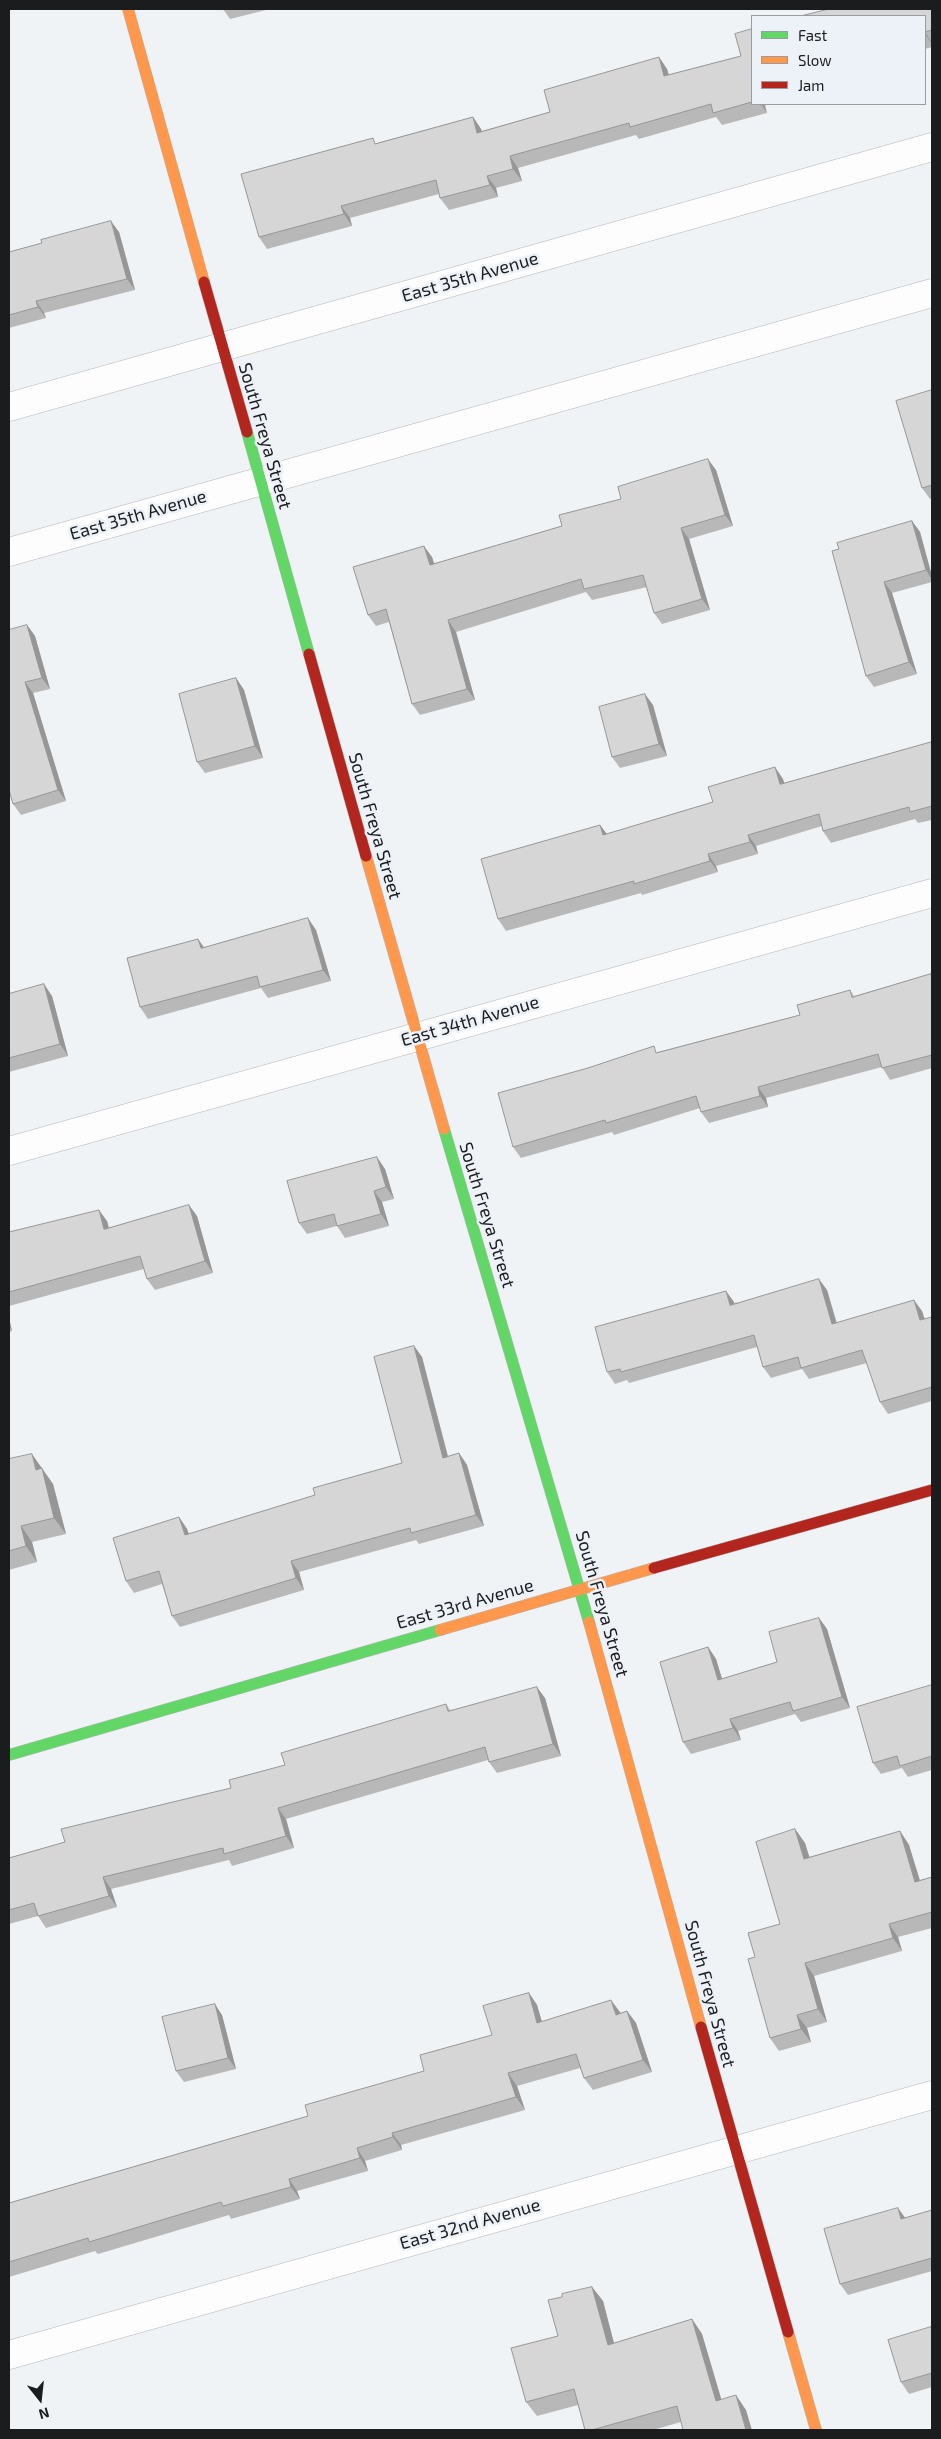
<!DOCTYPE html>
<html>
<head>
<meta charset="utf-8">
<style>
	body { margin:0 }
	#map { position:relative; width:941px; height:2439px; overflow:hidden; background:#f0f3f6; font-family:"Exo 2",sans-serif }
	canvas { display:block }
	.frame { position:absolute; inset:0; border:10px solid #1a1c1e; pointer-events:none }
	.legend { position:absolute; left:751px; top:15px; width:175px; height:90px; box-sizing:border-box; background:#edf2f9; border:1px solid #999ca1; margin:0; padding:6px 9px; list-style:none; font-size:15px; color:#1a1c1e }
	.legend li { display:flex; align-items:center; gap:10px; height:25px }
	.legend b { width:25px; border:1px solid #999ca1 }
	.north { position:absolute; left:15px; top:2374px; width:50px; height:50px; -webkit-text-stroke:4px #edf2f9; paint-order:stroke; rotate:164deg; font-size:14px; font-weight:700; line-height:20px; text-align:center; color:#1a1c1e }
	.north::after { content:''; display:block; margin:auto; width:18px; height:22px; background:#1a1c1e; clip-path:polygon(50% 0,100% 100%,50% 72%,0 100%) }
</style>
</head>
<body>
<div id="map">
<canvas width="941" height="2439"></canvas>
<div class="frame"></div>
<ul class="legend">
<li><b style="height:6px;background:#63d668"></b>Fast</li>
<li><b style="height:6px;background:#ff974d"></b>Slow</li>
<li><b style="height:6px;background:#b3261e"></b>Jam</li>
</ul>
<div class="north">N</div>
</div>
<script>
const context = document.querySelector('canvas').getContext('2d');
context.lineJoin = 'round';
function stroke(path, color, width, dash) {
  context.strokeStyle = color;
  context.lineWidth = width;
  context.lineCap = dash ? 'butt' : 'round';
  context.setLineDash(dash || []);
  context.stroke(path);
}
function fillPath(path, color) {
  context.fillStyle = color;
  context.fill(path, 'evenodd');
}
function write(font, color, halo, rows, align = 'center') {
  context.font = font + ' "Exo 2",sans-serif';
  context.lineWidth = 5;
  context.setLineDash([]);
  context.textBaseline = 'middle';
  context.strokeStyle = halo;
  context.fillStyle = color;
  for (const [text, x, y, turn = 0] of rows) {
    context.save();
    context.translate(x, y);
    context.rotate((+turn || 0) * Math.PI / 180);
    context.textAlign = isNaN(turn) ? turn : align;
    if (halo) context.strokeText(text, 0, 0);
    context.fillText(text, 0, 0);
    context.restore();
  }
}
const street = new Path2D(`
	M 9,407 L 932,147
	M 9,552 L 932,293
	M 9,1151 L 932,893
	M 9,2355 L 932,2095`);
const fast = new Path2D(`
	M 247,432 L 309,654
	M 444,1129 L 589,1622
	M 9,1755 L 440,1630`);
const slow = new Path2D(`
	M 128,9 L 204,282
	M 366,856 L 444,1129
	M 589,1622 L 701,2027
	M 440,1630 L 654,1568
	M 788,2332 L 816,2430`);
const jam = new Path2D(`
	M 204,282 L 247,432
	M 309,654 L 366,856
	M 654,1568 L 932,1490
	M 701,2027 L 788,2332`);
const wall = new Path2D(`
	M 223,9 L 270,9 L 230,19 Z
	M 932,9 L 932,47 L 925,49 L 925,16 Z
	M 752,29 L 752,104 L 766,104 L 765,104 L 767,113 L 722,125 L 716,117 L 639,139 L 636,135 L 518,168 L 522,181 L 496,188 L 498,197 L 449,210 L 440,198 L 439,194 L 350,218 L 352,226 L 267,249 L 259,237 L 377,143 L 473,117 L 481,129 L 482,131 L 550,112 L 659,57 L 667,69 L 669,75 L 741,56 Z
	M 119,232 L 135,290 L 44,313 L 46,318 L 9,328 L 9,252 Z
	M 932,390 L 932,498 L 930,499 L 922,488 Z
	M 716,470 L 733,526 L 689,539 L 710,610 L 662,624 L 654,613 L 647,587 L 592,600 L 586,592 L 456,632 L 475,700 L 420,715 L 412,704 L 389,622 L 376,626 L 368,615 L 432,557 L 434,564 L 562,526 L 621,499 Z
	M 912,521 L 920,532 L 932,576 L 932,582 L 892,593 L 917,674 L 874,687 L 866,676 L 839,549 Z
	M 27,625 L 35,636 L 50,689 L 33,693 L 66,801 L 21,815 L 13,804 Z
	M 236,678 L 244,690 L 263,758 L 205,773 L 197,762 Z
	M 653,705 L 667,756 L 620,768 L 612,757 Z
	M 932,742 L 932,820 L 918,823 L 915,819 L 831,843 L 823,831 L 822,826 L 756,846 L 758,854 L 716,866 L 718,872 L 642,895 L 641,893 L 506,931 L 498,919 L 600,825 L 607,834 L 713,802 L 783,779 L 784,783 Z
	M 316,930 L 331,981 L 268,998 L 261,988 L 148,1019 L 140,1007 L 204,947 Z
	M 931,974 L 932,976 L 932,1068 L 890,1080 L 882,1067 L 766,1098 L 768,1107 L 709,1123 L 701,1112 L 700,1108 L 614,1135 L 612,1132 L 521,1158 L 513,1147 L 658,1052 L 800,1015 L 850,990 L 854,996 Z
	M 9,994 L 52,996 L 68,1056 L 9,1072 Z
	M 385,1169 L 394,1199 L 382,1202 L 389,1226 L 345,1238 L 337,1226 L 307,1234 L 299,1223 Z
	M 197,1216 L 213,1273 L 155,1290 L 147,1279 L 144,1269 L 9,1306 L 9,1232 L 107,1221 L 109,1228 Z
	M 827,1290 L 837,1323 L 922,1311 L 925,1319 L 932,1317 L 932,1401 L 888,1414 L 880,1402 L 867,1363 L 809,1379 L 802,1369 L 771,1378 L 763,1367 L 757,1347 L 629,1383 L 627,1380 L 615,1384 L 607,1372 L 734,1302 L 734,1303 Z
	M 9,1318 L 12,1331 L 9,1332 Z
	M 414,1346 L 422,1357 L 448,1456 L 459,1453 L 467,1465 L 484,1526 L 419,1544 L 416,1540 L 299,1572 L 304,1590 L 180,1627 L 172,1616 L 162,1584 L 134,1593 L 126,1581 L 179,1517 L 187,1529 L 189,1534 L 315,1495 L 402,1463 Z
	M 9,1459 L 43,1470 L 53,1484 L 66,1534 L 32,1542 L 37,1562 L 9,1570 Z
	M 819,1618 L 827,1629 L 850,1708 L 801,1722 L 795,1714 L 738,1731 L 741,1740 L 691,1754 L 683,1742 L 708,1647 L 716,1659 L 722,1679 L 777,1662 Z
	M 932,1685 L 932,1770 L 908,1777 L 902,1768 L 881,1774 L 873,1763 Z
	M 545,1698 L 561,1756 L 497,1773 L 489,1762 L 488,1760 L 286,1819 L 294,1848 L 232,1866 L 229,1860 L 111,1889 L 117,1907 L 46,1928 L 38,1916 L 9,1924 L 9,1858 L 65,1842 L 231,1788 L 285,1765 L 446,1704 L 450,1710 Z
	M 795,1829 L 805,1843 L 809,1857 L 900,1831 L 909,1845 L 920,1880 L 932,1877 L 932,1928 L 898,1937 L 902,1951 L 814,1976 L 827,2022 L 807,2028 L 811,2042 L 779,2051 L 770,2038 L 755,1957 L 780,1924 Z
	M 529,1993 L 537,2005 L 542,2022 L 620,2012 L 620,2013 L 627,2011 L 636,2023 L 652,2072 L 593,2090 L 584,2078 L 580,2068 L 517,2086 L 525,2110 L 401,2145 L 402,2150 L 365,2161 L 368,2171 L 297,2191 L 300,2199 L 231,2219 L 229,2215 L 98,2254 L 95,2251 L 9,2277 L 9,2203 L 308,2116 L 424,2071 L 492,2035 Z
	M 222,2015 L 236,2069 L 184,2082 L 176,2071 Z
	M 932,2210 L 932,2271 L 848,2295 L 840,2284 L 905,2218 Z
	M 592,2287 L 603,2301 L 614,2343 L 692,2319 L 702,2334 L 721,2399 L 746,2410 L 681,2422 L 653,2430 L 585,2430 L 578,2405 L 537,2416 L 526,2402 L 558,2336 L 562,2297 Z
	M 931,2327 L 932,2329 L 932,2387 L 909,2394 L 901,2382 Z`);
const shadedWall = new Path2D(`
	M 925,32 L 932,43 L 932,44 L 925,34 Z
	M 659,57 L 667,69 L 673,89 L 664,76 Z
	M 761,104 L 764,104 L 767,113 Z
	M 473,117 L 481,129 L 486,145 L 477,133 Z
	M 510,156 L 518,168 L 522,181 L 513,169 Z
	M 487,176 L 496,188 L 498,197 L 490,185 Z
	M 341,206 L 350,218 L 352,226 L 344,214 Z
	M 111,221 L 119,232 L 135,290 L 127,279 Z
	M 36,301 L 44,313 L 46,318 L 38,307 Z
	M 708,459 L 716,470 L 733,526 L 725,515 Z
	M 912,521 L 920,532 L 932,576 L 932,580 L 926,570 Z
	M 681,528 L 689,539 L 710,610 L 702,599 Z
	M 424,546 L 432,557 L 438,576 L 430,565 Z
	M 884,582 L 892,593 L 917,674 L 909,662 Z
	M 448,620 L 456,632 L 475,700 L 467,689 Z
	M 27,625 L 35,636 L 50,689 L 42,678 Z
	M 236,678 L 244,690 L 263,758 L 255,746 Z
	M 25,682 L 33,693 L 66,801 L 58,790 Z
	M 645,694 L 653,705 L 667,756 L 659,744 Z
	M 775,767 L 783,779 L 788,796 L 780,784 Z
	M 600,825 L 608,836 L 603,835 Z
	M 748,835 L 756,846 L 758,854 L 750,842 Z
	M 708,854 L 716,866 L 718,872 L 710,861 Z
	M 308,918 L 316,930 L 331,981 L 323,970 Z
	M 198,939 L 206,950 L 201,948 Z
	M 44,984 L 52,996 L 68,1056 L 60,1044 Z
	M 758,1087 L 766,1098 L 768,1107 L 760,1096 Z
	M 377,1157 L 385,1169 L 394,1199 L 386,1187 Z
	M 374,1191 L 382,1202 L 389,1226 L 381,1214 Z
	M 189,1205 L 197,1216 L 213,1273 L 205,1261 Z
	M 99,1210 L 107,1221 L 112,1240 L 104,1229 Z
	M 819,1279 L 827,1290 L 840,1336 L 832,1324 Z
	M 726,1291 L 734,1302 L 738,1316 L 730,1305 Z
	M 914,1300 L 922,1311 L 928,1332 L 920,1320 Z
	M 9,1318 L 12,1331 L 9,1326 Z
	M 414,1346 L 422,1357 L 451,1469 L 443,1458 Z
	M 459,1453 L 467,1465 L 484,1526 L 476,1515 Z
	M 32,1454 L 53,1484 L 66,1534 L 54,1518 L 36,1470 Z
	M 179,1517 L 187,1529 L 193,1547 L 185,1535 Z
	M 21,1526 L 32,1542 L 37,1562 L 26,1546 Z
	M 291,1561 L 299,1572 L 304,1590 L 296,1578 Z
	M 819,1618 L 827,1629 L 850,1708 L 842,1697 Z
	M 708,1647 L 716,1659 L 726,1692 L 718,1680 Z
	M 537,1687 L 545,1698 L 561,1756 L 553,1744 Z
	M 730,1719 L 738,1731 L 741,1740 L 733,1728 Z
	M 278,1808 L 286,1819 L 294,1848 L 286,1836 Z
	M 795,1829 L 805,1843 L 814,1872 L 804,1859 Z
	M 900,1831 L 909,1845 L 924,1895 L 915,1882 Z
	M 103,1877 L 111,1889 L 117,1907 L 109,1896 Z
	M 889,1924 L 898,1937 L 902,1951 L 893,1938 Z
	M 805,1963 L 814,1976 L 827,2022 L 818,2009 Z
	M 529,1993 L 537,2005 L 546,2036 L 537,2023 Z
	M 611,2000 L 620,2012 L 624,2027 L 616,2015 Z
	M 215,2004 L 222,2015 L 236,2069 L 228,2058 Z
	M 627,2011 L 636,2023 L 652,2072 L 643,2060 Z
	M 797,2015 L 807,2028 L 811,2042 L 801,2029 Z
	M 508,2073 L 517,2086 L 525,2110 L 516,2097 Z
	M 392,2133 L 401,2145 L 402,2150 L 393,2137 Z
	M 357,2148 L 365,2161 L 368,2171 L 360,2158 Z
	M 289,2179 L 297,2191 L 300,2199 L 291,2187 Z
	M 898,2208 L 906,2219 L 901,2219 Z
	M 592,2287 L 603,2301 L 618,2359 L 608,2345 Z
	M 692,2319 L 702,2334 L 726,2415 L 716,2401 Z
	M 736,2395 L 746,2410 L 752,2430 L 746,2430 Z`);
const building = new Path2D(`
	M 829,9 L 932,9 L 932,30 L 925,32 L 925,16 L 801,16 Z
	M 752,29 L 752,102 L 713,113 L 711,104 L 630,127 L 629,123 L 510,156 L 513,169 L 487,176 L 490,185 L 440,198 L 436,180 L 341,206 L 344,214 L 259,237 L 241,174 L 373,138 L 375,144 L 473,117 L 477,133 L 550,112 L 544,90 L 659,57 L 664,76 L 741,56 L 735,34 Z
	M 111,221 L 127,279 L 36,301 L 38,307 L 9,315 L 9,252 L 42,243 L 41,240 Z
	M 932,390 L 932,485 L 922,488 L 896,401 Z
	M 708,459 L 725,515 L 681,528 L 702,599 L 654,613 L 643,575 L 584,589 L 581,579 L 448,620 L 467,689 L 412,704 L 386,609 L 368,615 L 353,567 L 424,546 L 430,565 L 562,526 L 559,515 L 621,499 L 618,487 Z
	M 912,521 L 926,570 L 884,582 L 909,662 L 866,676 L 832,551 L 839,549 L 837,543 Z
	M 27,625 L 42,678 L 25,682 L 58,790 L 13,804 L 9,790 L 9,630 Z
	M 236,678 L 255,746 L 197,762 L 179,694 Z
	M 645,694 L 659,744 L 612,757 L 599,707 Z
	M 932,742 L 932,806 L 910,812 L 909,807 L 823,831 L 819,814 L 748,835 L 750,842 L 708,854 L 710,861 L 634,884 L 634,881 L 498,919 L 481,859 L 600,825 L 603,835 L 713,802 L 708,787 L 775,767 L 780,784 Z
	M 308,918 L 323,970 L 260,987 L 257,976 L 140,1007 L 127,958 L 198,939 L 201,948 Z
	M 931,974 L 932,978 L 932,1055 L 882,1068 L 878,1054 L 758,1087 L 760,1096 L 701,1112 L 696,1096 L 606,1123 L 605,1120 L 513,1147 L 498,1093 L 588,1068 L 654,1046 L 656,1053 L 800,1015 L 797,1005 L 850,990 L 852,997 Z
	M 44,984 L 60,1044 L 9,1058 L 9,994 Z
	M 377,1157 L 386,1187 L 374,1191 L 381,1214 L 337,1226 L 334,1214 L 299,1223 L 287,1181 Z
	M 189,1205 L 205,1261 L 147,1279 L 140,1256 L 9,1292 L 9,1232 L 99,1210 L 104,1229 Z
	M 819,1279 L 832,1324 L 914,1300 L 920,1320 L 932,1317 L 932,1387 L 880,1402 L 862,1350 L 801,1368 L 798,1357 L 763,1367 L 754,1335 L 621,1372 L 620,1369 L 607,1372 L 595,1327 L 726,1291 L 730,1305 Z
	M 414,1346 L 443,1458 L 459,1453 L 476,1515 L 411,1533 L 410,1528 L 291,1561 L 296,1578 L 172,1616 L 159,1571 L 126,1581 L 113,1538 L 179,1517 L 185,1535 L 315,1495 L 313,1488 L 402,1463 L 374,1357 Z
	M 32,1454 L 36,1470 L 42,1468 L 54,1518 L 21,1526 L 26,1546 L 9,1551 L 9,1459 Z
	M 819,1618 L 842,1697 L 793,1711 L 790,1702 L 730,1719 L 733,1728 L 683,1742 L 660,1662 L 708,1647 L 718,1680 L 777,1662 L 769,1632 Z
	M 932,1685 L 932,1756 L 900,1766 L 897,1756 L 873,1763 L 857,1707 Z
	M 537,1687 L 553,1744 L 489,1762 L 485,1747 L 278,1808 L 286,1836 L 224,1854 L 223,1848 L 103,1877 L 109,1896 L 38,1916 L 34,1903 L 9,1910 L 9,1858 L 65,1842 L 61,1829 L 231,1788 L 229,1780 L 285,1765 L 281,1753 L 446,1704 L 448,1711 Z
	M 795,1829 L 804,1859 L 900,1831 L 915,1882 L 932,1877 L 932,1912 L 889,1924 L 893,1938 L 805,1963 L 818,2009 L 797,2015 L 801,2029 L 770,2038 L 748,1959 L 755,1957 L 748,1933 L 780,1924 L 756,1842 Z
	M 529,1993 L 537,2023 L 611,2000 L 616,2015 L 627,2011 L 643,2060 L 584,2078 L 576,2054 L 508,2073 L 516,2097 L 392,2133 L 393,2137 L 357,2148 L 360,2158 L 289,2179 L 291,2187 L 223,2206 L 221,2202 L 89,2242 L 88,2238 L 9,2262 L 9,2203 L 308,2116 L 305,2105 L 424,2071 L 420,2055 L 492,2035 L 483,2006 Z
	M 215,2004 L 228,2058 L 176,2071 L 162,2017 Z
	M 898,2208 L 901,2219 L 932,2210 L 932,2258 L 840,2284 L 824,2229 Z
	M 592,2287 L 608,2345 L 692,2319 L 716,2401 L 736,2395 L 746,2430 L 683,2430 L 677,2406 L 592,2430 L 585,2430 L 574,2389 L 526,2402 L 511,2348 L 558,2336 L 548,2300 L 562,2297 L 562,2294 Z
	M 931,2327 L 932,2332 L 932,2373 L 901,2382 L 888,2340 Z`);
const streetNames = [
	["East 35th Avenue",470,277,-16],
	["South Freya Street",265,436,74],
	["East 35th Avenue",138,515,-16],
	["South Freya Street",375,826,74],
	["East 34th Avenue",470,1021,-16],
	["South Freya Street",487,1215,73],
	["East 33rd Avenue",465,1604,-16],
	["South Freya Street",602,1604,74],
	["South Freya Street",710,1994,75],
	["East 32nd Avenue",470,2224,-16]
];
stroke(street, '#b5b7ba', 29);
stroke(fast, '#b5b7ba', 12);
stroke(slow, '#b5b7ba', 12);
stroke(jam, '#b5b7ba', 12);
stroke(street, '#fdfdfe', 28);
stroke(fast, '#63d668', 11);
stroke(slow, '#ff974d', 11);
stroke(jam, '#b3261e', 11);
fillPath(wall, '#b9b8b9');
fillPath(shadedWall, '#969696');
fillPath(building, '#d7d6d7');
stroke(building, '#969696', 1);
write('18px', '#1a1c1e', '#edf2f9', streetNames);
</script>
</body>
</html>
